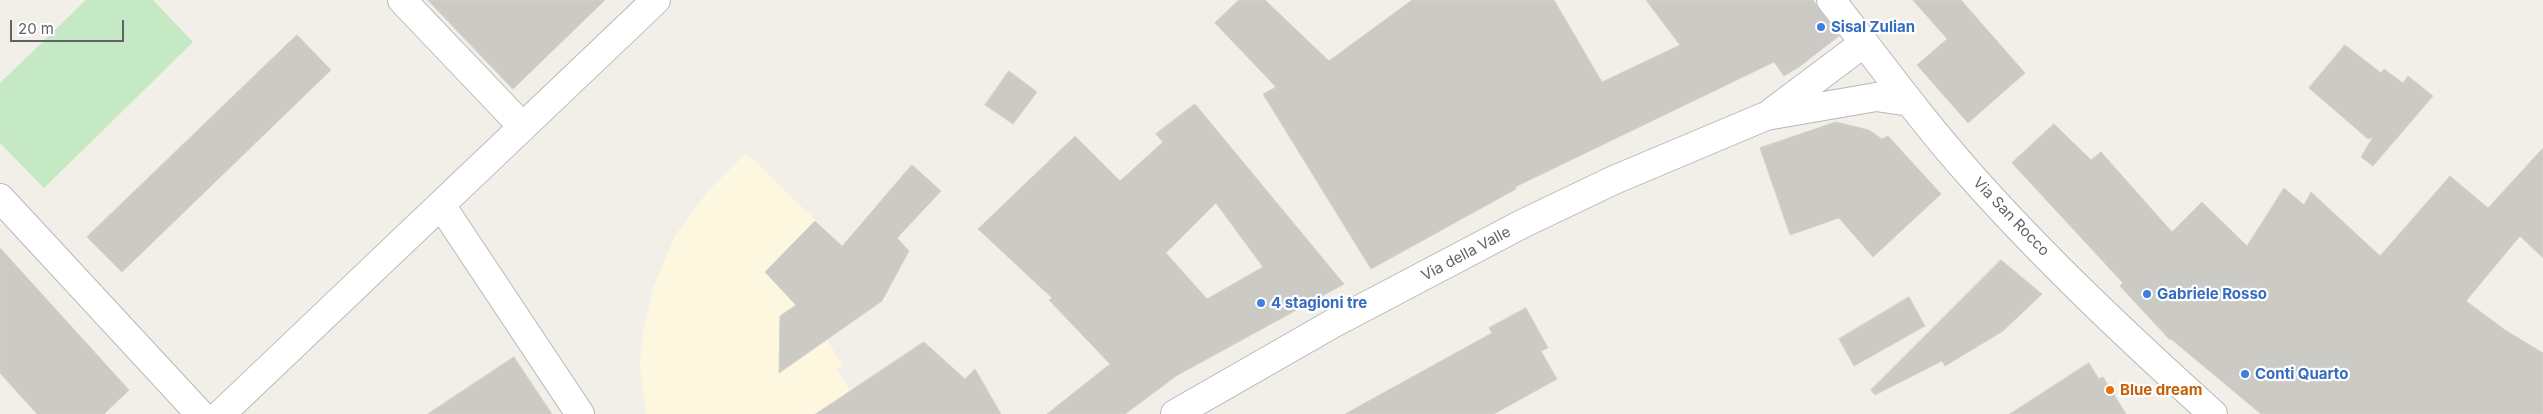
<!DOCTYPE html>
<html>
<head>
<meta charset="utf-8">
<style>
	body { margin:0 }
	#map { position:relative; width:2543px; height:414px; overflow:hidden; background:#f1efe8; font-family:Inter,sans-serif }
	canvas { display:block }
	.scale { position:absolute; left:10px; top:20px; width:114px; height:22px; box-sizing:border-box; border:2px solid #5f6368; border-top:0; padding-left:6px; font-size:15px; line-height:18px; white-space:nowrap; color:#5f6368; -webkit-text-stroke:4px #fff; paint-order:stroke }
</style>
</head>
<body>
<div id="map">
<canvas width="2543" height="414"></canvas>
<div class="scale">20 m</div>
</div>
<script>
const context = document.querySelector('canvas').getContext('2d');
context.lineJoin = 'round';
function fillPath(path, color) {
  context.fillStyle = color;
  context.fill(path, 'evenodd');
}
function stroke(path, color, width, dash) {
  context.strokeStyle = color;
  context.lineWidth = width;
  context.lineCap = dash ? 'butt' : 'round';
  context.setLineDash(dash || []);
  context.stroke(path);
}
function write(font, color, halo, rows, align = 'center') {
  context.font = font + ' Inter,sans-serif';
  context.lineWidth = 4.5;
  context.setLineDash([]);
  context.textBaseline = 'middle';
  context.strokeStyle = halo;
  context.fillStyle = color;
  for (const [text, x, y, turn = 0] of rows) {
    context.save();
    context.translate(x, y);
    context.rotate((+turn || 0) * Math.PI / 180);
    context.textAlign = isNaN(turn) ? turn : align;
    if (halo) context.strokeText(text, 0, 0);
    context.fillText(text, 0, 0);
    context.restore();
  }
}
const commercial = new Path2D(`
	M 746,153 L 858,261 L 861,260 L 887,298 L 827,340 L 843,366 L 836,369 L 865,414 L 646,414 L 640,366 L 643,332 L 654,285 L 676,234 L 708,191 Z`);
const green = new Path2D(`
	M 86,0 L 153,0 L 193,42 L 44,188 L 0,143 L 0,83 Z`);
const building = new Path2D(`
	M 428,0 L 605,0 L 513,89 Z
	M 1239,0 L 1265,0 L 1329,61 L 1412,0 L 1554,0 L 1602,82 L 1680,45 L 1646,0 L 1813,0 L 1839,36 L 1799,67 L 1784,76 L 1774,62 L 1515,187 L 1516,189 L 1371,269 L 1263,94 L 1276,87 L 1215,23 Z
	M 1913,0 L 1961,0 L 2025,73 L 1968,123 L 1917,65 L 1947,39 Z
	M 297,35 L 331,70 L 122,272 L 87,237 Z
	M 2345,45 L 2381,73 L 2384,69 L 2403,83 L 2408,76 L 2433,96 L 2373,166 L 2361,157 L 2373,137 L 2368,139 L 2309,88 Z
	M 1009,71 L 1037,92 L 1013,124 L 985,105 Z
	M 1195,104 L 1344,284 L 1176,376 L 1125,414 L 1047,414 L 1110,364 L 1049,300 L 1052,298 L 978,229 L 1075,136 L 1120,181 L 1163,142 L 1156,134 ZM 1216,203 L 1263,267 L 1207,299 L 1166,253 Z
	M 1836,122 L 1869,130 L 1882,139 L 1888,136 L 1941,194 L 1873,257 L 1839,218 L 1790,235 L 1760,148 Z
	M 2054,124 L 2091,160 L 2101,152 L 2172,232 L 2202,202 L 2247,246 L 2284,188 L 2304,205 L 2311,192 L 2380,256 L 2450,176 L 2488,208 L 2543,148 L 2543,258 L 2520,236 L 2466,301 L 2505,330 L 2543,353 L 2543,414 L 2261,414 L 2171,339 L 2170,340 L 2120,286 L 2123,283 L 2012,163 Z
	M 912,165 L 941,191 L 897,238 L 909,251 L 882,301 L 779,373 L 780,316 L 796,305 L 765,272 L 815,221 L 842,246 Z
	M 0,248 L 129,390 L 104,414 L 37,414 L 0,373 Z
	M 2001,260 L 2042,294 L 2003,331 L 1945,366 L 1942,361 L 1875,395 L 1871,390 Z
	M 1909,297 L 1925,326 L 1854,366 L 1839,339 Z
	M 1526,308 L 1548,348 L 1541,351 L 1557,379 L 1494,414 L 1345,414 L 1492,333 L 1489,328 Z
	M 924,342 L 965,379 L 975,369 L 1001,414 L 816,414 Z
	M 514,357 L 552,414 L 428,414 Z
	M 2089,363 L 2099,379 L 2103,377 L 2126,414 L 2010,414 Z`);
const minor = new Path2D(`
	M 402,0 L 523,127
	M 1831,0 C 1878,60 1922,121 1973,178 C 2048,262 2130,339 2213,414
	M 1772,112 L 1864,43
	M 0,198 L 200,414
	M 441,205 L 580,414
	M 221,414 L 656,0
	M 1175,414 L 1332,324 L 1522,224 L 1614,180 L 1766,116 L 1876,97 L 1910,102`);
const markers = [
	[1821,27,5,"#3f7fe0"],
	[2147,294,5,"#3f7fe0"],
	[1261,303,5,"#3f7fe0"],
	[2245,374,5,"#3f7fe0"],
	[2110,390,5,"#e8710a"]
];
const shopNames = [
	["Sisal Zulian",1831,27],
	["Gabriele Rosso",2157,294],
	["4 stagioni tre",1271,303],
	["Conti Quarto",2255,374]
];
const streetNames = [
	["Via San Rocco",2011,217,46],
	["Via della Valle",1466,254,-28]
];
const foodNames = [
	["Blue dream",2120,390]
];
fillPath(commercial, '#fef7e0');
fillPath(green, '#c5e8c5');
fillPath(building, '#cccac5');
stroke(building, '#d6d1c6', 1);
stroke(minor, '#b5b8bc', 30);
stroke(minor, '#fff', 28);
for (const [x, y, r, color] of markers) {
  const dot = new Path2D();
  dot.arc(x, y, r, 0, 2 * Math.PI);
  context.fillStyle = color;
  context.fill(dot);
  stroke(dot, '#fff', 2);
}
write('bold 15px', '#366cbe', '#fff', shopNames, 'left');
write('15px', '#5f6368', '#fff', streetNames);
write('bold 15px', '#c56008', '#fff', foodNames, 'left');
</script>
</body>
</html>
